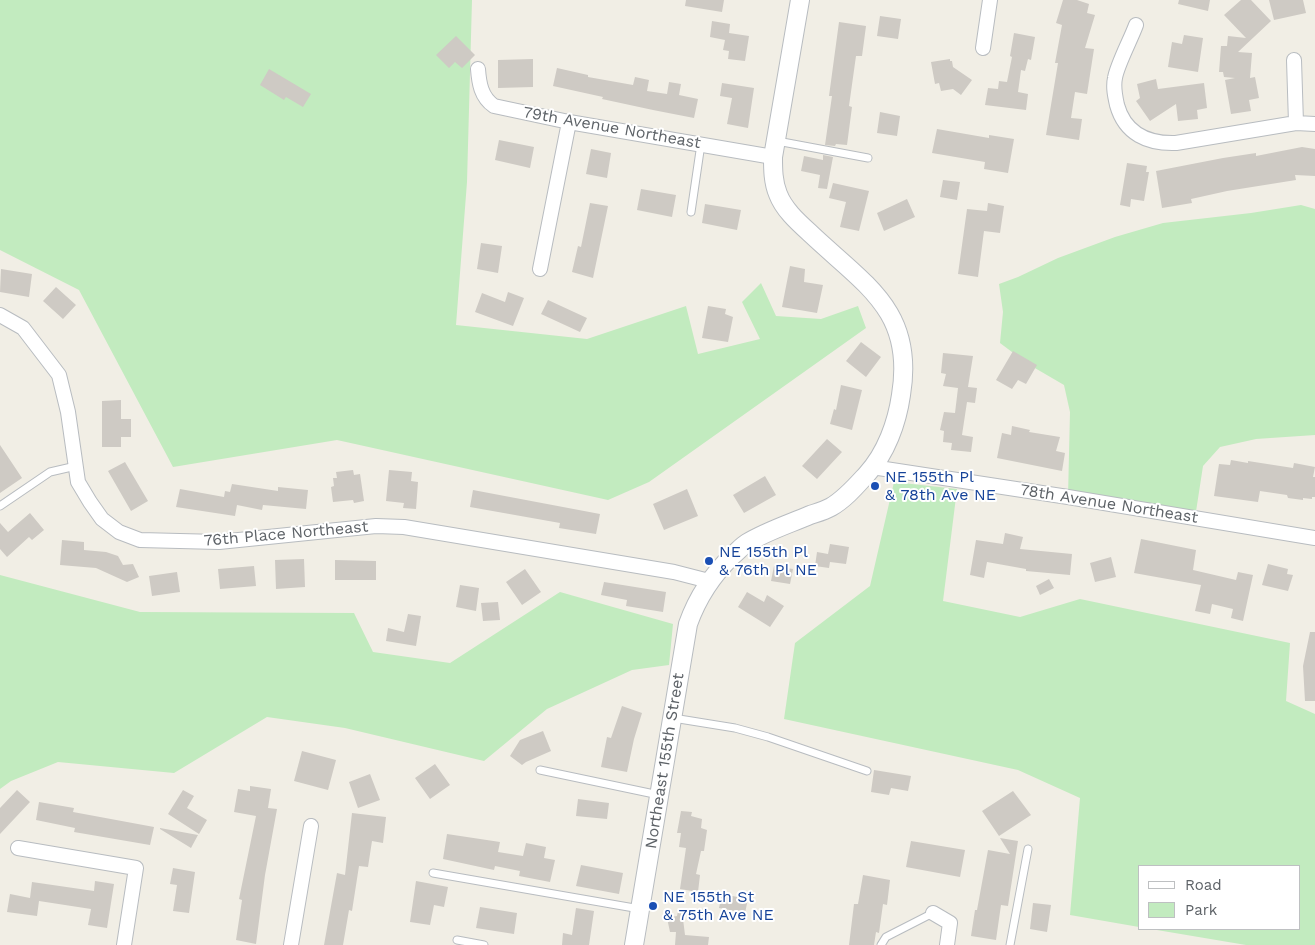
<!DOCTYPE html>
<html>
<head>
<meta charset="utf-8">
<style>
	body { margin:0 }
	#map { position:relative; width:1315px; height:945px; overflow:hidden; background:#f1eee5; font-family:"Work Sans",sans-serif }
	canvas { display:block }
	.legend { position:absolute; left:1138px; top:865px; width:162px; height:65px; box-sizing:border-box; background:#fff; border:1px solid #bec0c2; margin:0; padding:6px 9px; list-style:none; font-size:15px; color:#5d6267 }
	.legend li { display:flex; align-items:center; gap:10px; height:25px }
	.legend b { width:25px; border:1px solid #bec0c2 }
</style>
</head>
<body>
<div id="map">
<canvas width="1315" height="945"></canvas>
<ul class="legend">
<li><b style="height:6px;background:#fff"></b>Road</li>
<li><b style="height:14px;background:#c2ebbf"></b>Park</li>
</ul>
</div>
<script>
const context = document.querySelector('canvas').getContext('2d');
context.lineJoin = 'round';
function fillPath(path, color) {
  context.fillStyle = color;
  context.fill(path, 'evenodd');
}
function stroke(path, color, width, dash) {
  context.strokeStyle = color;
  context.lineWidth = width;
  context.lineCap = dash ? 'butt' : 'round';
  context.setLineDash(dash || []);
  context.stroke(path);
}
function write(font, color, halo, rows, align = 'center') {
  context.font = font + ' "Work Sans",sans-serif';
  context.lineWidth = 4;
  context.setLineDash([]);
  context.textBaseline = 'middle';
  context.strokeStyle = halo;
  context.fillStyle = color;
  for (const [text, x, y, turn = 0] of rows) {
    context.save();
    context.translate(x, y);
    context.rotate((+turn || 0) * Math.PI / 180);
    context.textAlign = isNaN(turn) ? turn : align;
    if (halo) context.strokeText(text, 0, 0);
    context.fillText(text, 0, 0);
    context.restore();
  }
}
const green = new Path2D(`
	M 0,0 L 472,0 L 467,182 L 456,325 L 587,339 L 686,306 L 698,354 L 760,339 L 742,302 L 761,283 L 776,316 L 821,319 L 858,306 L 866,328 L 649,482 L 608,500 L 337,440 L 173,467 L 79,290 L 0,250 Z
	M 1301,205 L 1315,209 L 1315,435 L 1256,439 L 1220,447 L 1203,466 L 1195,518 L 1068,497 L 1070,412 L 1064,385 L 1028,364 L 1000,343 L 1003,312 L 999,284 L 1018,277 L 1058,258 L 1115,237 L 1163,223 L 1251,213 Z
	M 894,482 L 957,489 L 943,601 L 1020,617 L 1080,599 L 1290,643 L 1286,701 L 1315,714 L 1315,945 L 1246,945 L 1151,929 L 1299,929 L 1299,866 L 1139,866 L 1139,927 L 1070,915 L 1080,798 L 1018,770 L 784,719 L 795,643 L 870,586 Z
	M 0,575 L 140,612 L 354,613 L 373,652 L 450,663 L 560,592 L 673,624 L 669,665 L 632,670 L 547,709 L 484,761 L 345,728 L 267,717 L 174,773 L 58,762 L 11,781 L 0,789 Z`);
const building = new Path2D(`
	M 686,0 L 724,0 L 722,12 L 685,6 Z
	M 1063,0 L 1077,0 L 1089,4 L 1087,13 L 1095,15 L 1085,48 L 1094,49 L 1087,94 L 1075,92 L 1071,118 L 1082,119 L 1079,140 L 1046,135 L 1058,63 L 1055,63 L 1062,25 L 1056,23 Z
	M 1179,0 L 1210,0 L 1208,11 L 1178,4 Z
	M 1241,0 L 1251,0 L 1271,21 L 1238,52 L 1252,53 L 1250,78 L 1255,77 L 1259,98 L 1249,100 L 1251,111 L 1231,114 L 1225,80 L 1235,78 L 1224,77 L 1223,72 L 1219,72 L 1221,46 L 1227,46 L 1228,36 L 1246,38 L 1224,15 Z
	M 1269,0 L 1303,0 L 1306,13 L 1274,20 Z
	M 880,16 L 901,19 L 898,39 L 877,36 Z
	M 712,21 L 730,24 L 729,33 L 749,36 L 745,61 L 728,59 L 729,51 L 723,50 L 725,40 L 710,37 Z
	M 839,22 L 866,26 L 862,56 L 856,56 L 849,106 L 852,107 L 847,145 L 836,144 L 835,146 L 825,145 L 832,96 L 829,96 Z
	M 1014,33 L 1035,37 L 1031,60 L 1028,59 L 1025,71 L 1021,70 L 1018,92 L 1028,94 L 1026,110 L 985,105 L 988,88 L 998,89 L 999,81 L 1007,82 L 1012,57 L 1010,56 Z
	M 1184,35 L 1203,38 L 1198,72 L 1168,67 L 1172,42 L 1182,44 Z
	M 456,36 L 475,55 L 462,68 L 455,62 L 449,68 L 436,55 Z
	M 533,59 L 533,87 L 498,88 L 498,60 Z
	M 950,59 L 950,61 L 952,61 L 953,67 L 972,80 L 961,95 L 953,89 L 941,91 L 939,83 L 935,84 L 931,62 Z
	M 557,68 L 588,75 L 588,77 L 633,85 L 635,77 L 649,80 L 647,91 L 667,94 L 669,82 L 681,84 L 679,95 L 698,99 L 694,118 L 653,110 L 602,99 L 603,97 L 553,86 Z
	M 269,69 L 311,94 L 303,107 L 286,97 L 284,100 L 260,85 Z
	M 1156,79 L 1158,89 L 1204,83 L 1207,108 L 1197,110 L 1198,119 L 1178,121 L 1176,104 L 1150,121 L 1136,101 L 1140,98 L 1137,84 Z
	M 722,83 L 754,88 L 748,128 L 727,124 L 732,98 L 720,96 Z
	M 880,112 L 900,116 L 897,136 L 877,133 Z
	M 937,129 L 989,138 L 989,135 L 1014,139 L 1008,173 L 984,169 L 985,162 L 932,153 Z
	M 499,140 L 534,147 L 530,168 L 495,160 Z
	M 1302,147 L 1315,149 L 1315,176 L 1295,175 L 1296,180 L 1227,191 L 1191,199 L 1192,203 L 1162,208 L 1156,171 L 1223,158 L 1256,153 L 1256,156 Z
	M 591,149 L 611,153 L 607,178 L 586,174 Z
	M 823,155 L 833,157 L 827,189 L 818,188 L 820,175 L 801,171 L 804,156 L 823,160 Z
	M 1127,163 L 1147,166 L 1146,172 L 1149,172 L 1144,201 L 1131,199 L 1130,207 L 1120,205 Z
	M 943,180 L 960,182 L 957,200 L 940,197 Z
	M 833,183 L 869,191 L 859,231 L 840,227 L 846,202 L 829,198 Z
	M 641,189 L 676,195 L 672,217 L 637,210 Z
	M 907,199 L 915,217 L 884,231 L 877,213 Z
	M 590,203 L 608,206 L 593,278 L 572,272 L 578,246 L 581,247 Z
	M 988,203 L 1004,206 L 1000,233 L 984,231 L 978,277 L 958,274 L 967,209 L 987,211 Z
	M 705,204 L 741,210 L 737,230 L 702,223 Z
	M 481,243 L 502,246 L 498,273 L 477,269 Z
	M 790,266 L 805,269 L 804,282 L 823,285 L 817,313 L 782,307 Z
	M 1,269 L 32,274 L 29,297 L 0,292 Z
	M 56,287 L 76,305 L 63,319 L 43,301 Z
	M 508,292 L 524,298 L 513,326 L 475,312 L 482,293 L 505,302 Z
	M 548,300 L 587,318 L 580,332 L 541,314 Z
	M 708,306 L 726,309 L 725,314 L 733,317 L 728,342 L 702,338 Z
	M 861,342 L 881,357 L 866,377 L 846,361 Z
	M 1013,351 L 1037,365 L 1026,384 L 1018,380 L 1012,389 L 996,380 Z
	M 943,353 L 973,356 L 968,387 L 977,388 L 975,403 L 967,402 L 962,435 L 973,437 L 971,452 L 951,450 L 952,443 L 943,442 L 944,431 L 940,430 L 944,412 L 955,413 L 958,388 L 943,386 L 946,374 L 941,373 Z
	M 841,385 L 862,390 L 852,430 L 830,424 L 834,409 L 836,410 Z
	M 121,400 L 121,419 L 131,419 L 131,437 L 121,437 L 121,447 L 102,447 L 102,401 Z
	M 1012,426 L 1030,430 L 1029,432 L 1060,437 L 1056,451 L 1065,453 L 1062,471 L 997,458 L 1002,433 L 1011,435 Z
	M 827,439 L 842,452 L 817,479 L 802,466 Z
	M 0,445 L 22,478 L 0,493 Z
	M 1231,460 L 1248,463 L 1248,461 L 1293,468 L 1294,463 L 1315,467 L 1313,477 L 1315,477 L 1315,497 L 1312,497 L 1312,499 L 1303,498 L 1303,500 L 1288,498 L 1287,495 L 1260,491 L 1258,502 L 1214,496 L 1219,464 L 1230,465 Z
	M 125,462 L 148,501 L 131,511 L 108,471 Z
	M 353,470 L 354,475 L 360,474 L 364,501 L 354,503 L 353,500 L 333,502 L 331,487 L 334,486 L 333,478 L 337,478 L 336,472 Z
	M 389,470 L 412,472 L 411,481 L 418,482 L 416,509 L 403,508 L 404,503 L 386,501 Z
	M 765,476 L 776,495 L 744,513 L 733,495 Z
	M 232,484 L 278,491 L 278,487 L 308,490 L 306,509 L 263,505 L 262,510 L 237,505 L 235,516 L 176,507 L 180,489 L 224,497 L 225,491 L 230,492 Z
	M 687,489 L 698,516 L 664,530 L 653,504 Z
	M 473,490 L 600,514 L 596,534 L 559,528 L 560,523 L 470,507 Z
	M 30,513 L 44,530 L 32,540 L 29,537 L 7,557 L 0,549 L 0,523 L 8,532 Z
	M 1005,533 L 1023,537 L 1020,549 L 1072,554 L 1070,575 L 1026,571 L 1026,569 L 987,562 L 984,578 L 970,575 L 976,540 L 1003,544 Z
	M 1141,539 L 1196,550 L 1193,570 L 1236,580 L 1238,572 L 1253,575 L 1243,621 L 1231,618 L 1233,609 L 1212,604 L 1210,614 L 1195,611 L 1201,585 L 1134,573 Z
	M 62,540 L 84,542 L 84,550 L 106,552 L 118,556 L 123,565 L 133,564 L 139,577 L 127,582 L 96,568 L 60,565 Z
	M 830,544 L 849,547 L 846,564 L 830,562 L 829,568 L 815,566 L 817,552 L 828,554 Z
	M 1111,557 L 1116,577 L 1095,582 L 1090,563 Z
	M 304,559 L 305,587 L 276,589 L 275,560 Z
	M 335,560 L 376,561 L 376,580 L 335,580 Z
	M 1268,564 L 1288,569 L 1287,574 L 1293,575 L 1288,591 L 1262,585 Z
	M 254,566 L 256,586 L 220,589 L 218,569 Z
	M 774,566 L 793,569 L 790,584 L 771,581 Z
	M 525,569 L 541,592 L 522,605 L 506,582 Z
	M 177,572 L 180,592 L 152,596 L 149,576 Z
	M 1049,579 L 1054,588 L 1040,595 L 1036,586 Z
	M 604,582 L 666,592 L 663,612 L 626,606 L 627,600 L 601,595 Z
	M 460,585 L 479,588 L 476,611 L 456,607 Z
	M 747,592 L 764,602 L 767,595 L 784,606 L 770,627 L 738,607 Z
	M 498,602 L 500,620 L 483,621 L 481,603 Z
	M 408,614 L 421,616 L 416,646 L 386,641 L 388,628 L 404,632 Z
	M 1310,632 L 1315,632 L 1315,701 L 1305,701 L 1303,666 Z
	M 622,706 L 642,713 L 634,739 L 627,772 L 601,767 L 607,737 L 611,738 Z
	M 543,731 L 551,751 L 526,762 L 522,765 L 510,756 L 520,740 Z
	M 302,751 L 336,760 L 328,790 L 294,781 Z
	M 435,764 L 450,785 L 430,799 L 415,778 Z
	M 874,770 L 911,776 L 908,791 L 891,788 L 889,795 L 871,792 Z
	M 370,774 L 380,800 L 358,808 L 349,782 Z
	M 250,786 L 271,789 L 268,808 L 277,809 L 265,875 L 256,944 L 236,940 L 242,900 L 239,899 L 256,816 L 234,812 L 238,789 L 250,791 Z
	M 17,790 L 30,802 L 0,834 L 0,808 Z
	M 183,790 L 194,796 L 187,808 L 207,820 L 199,834 L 168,814 Z
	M 1013,791 L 1031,815 L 999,836 L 982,811 Z
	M 578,799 L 609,803 L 607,819 L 576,816 Z
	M 39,802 L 74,808 L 73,812 L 154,827 L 150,845 L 74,832 L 75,828 L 36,820 Z
	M 681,811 L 692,812 L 691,816 L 702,819 L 701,828 L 707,830 L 704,851 L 701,851 L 696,874 L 700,875 L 698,892 L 680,889 L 686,848 L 679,847 L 681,833 L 677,833 Z
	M 352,813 L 386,817 L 383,843 L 372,841 L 368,867 L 359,866 L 352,911 L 349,910 L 343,945 L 324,945 L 337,873 L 345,875 Z
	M 160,828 L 198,835 L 191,848 L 160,829 Z
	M 447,834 L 500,842 L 498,852 L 523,856 L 526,843 L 546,847 L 544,858 L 555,860 L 550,882 L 519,876 L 520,871 L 495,866 L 494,870 L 443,859 Z
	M 1000,838 L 1018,841 L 1008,906 L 1001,905 L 996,940 L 971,936 L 975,910 L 977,910 L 988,850 L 1010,854 Z
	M 911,841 L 965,850 L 960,877 L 906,867 Z
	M 581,865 L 623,873 L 619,894 L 576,886 Z
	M 173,868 L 195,872 L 189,913 L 173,911 L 177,885 L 170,884 Z
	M 863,875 L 890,880 L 887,905 L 883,904 L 879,933 L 876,932 L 874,945 L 849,945 L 854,904 L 858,904 Z
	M 95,881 L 114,884 L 107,928 L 88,925 L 91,909 L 39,901 L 37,916 L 7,912 L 10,894 L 30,898 L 32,882 L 94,891 Z
	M 416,881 L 448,887 L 444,907 L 434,905 L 430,925 L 410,922 Z
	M 722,894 L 748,899 L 745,913 L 719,908 Z
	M 1033,903 L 1051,905 L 1047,932 L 1030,929 Z
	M 480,907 L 517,913 L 514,934 L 476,928 Z
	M 576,908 L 594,911 L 589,945 L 562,945 L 563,933 L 572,935 Z
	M 678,911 L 682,911 L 685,935 L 709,937 L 708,945 L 675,945 L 676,932 L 670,932 L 667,918 L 677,916 Z`);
const service = new Path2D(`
	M 777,141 L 868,158
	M 691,212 L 701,144
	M 0,506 L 50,472 L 76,466
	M 673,718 L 735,728 L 768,737 L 867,771
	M 540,770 L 659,795
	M 433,873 L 640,909
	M 457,940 L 484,945
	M 881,945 L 886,937 L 933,913
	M 1010,945 L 1028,849`);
const minor = new Path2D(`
	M 1136,25 C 1131,39 1117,65 1115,78 C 1113,87 1115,96 1117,105 C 1125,134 1148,144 1176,143 L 1296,123 L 1315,124
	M 983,48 L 990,0
	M 1294,60 L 1296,123
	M 478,69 C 479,83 481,97 494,106 L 569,122 L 773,157
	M 540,269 L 569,122
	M 0,315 L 23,328 L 59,375 L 68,412 L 78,482 L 90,502 L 102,519 L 119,532 L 140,540 L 219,542 L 376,526 L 404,527 L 674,572 L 709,581
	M 872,467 L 1068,497 L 1315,538
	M 18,848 L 136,868 L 124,945
	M 933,913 L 950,923 L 947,945
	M 291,945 L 311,826`);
const tertiary = new Path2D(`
	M 634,945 L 688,624 C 698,596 712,575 733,555 C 738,551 742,546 747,543 C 767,531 789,524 810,515 C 816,513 824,511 831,507 C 845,499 856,486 867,474 C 886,453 897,423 901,395 C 915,311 865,285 811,234 C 799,223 784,210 778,194 C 773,182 773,169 773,157 L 800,0`);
const markers = [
	[875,486,5,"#1a4fb4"],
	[709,561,5,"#1a4fb4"],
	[653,906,5,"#1a4fb4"]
];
const streetNames = [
	["79th Avenue Northeast",612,128,10],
	["78th Avenue Northeast",1109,504,9],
	["76th Place Northeast",286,534,-5],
	["Northeast 155th Street",665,761,-81]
];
const transitNames = [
	["NE 155th Pl",885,477],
	["& 78th Ave NE",885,495],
	["NE 155th Pl",719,552],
	["& 76th Pl NE",719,570],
	["NE 155th St",663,897],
	["& 75th Ave NE",663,915]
];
fillPath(green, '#c2ebbf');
fillPath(building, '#cecac4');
stroke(service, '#b8bcc0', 9);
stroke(minor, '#b8bcc0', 16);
stroke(tertiary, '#b8bcc0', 20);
stroke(service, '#fff', 7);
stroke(minor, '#fff', 14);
stroke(tertiary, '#fff', 18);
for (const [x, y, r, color] of markers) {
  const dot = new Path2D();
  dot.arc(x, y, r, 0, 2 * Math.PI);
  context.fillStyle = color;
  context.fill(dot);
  stroke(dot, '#fff', 2);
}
write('16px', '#5d6267', '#fff', streetNames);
write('16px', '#164399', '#fff', transitNames, 'left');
</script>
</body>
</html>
